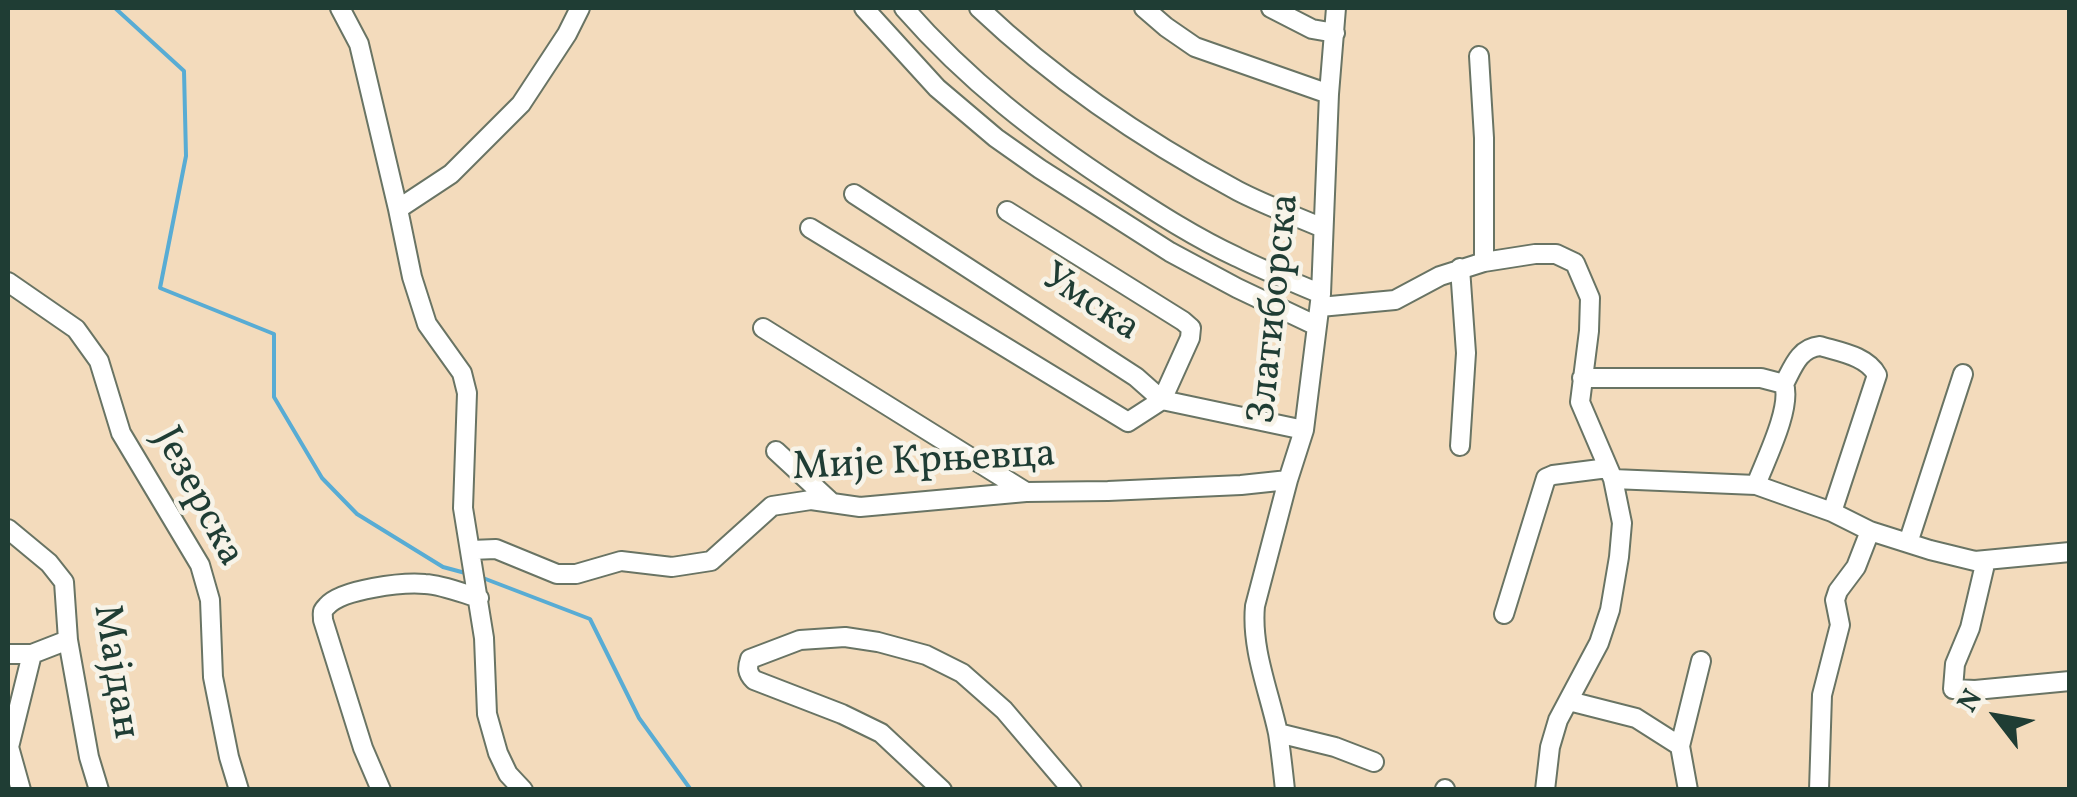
<!DOCTYPE html>
<html>
<head>
<meta charset="utf-8">
<style>
	body { margin:0 }
	#map { position:relative; width:2077px; height:797px; overflow:hidden; background:#f3dbbc; font-family:Vollkorn,serif }
	canvas { display:block }
	.frame { position:absolute; inset:0; border:10px solid #1f3d34; pointer-events:none }
	.north { position:absolute; left:1947px; top:667px; width:100px; height:100px; -webkit-text-stroke:8px #f7f3e8; paint-order:stroke; rotate:301deg; font-size:28px; font-weight:700; line-height:40px; text-align:center; color:#1f3d34 }
	.north::after { content:''; display:block; margin:auto; width:35px; height:45px; background:#1f3d34; clip-path:polygon(50% 0,100% 100%,50% 72%,0 100%) }
</style>
</head>
<body>
<div id="map">
<canvas width="2077" height="797"></canvas>
<div class="frame"></div>
<div class="north">N</div>
</div>
<script>
const context = document.querySelector('canvas').getContext('2d');
context.lineJoin = 'round';
function stroke(path, color, width, dash) {
  context.strokeStyle = color;
  context.lineWidth = width;
  context.lineCap = dash ? 'butt' : 'round';
  context.setLineDash(dash || []);
  context.stroke(path);
}
function write(font, color, halo, rows, align = 'center') {
  context.font = font + ' Vollkorn,serif';
  context.lineWidth = 9;
  context.setLineDash([]);
  context.textBaseline = 'middle';
  context.strokeStyle = halo;
  context.fillStyle = color;
  for (const [text, x, y, turn = 0] of rows) {
    context.save();
    context.translate(x, y);
    context.rotate((+turn || 0) * Math.PI / 180);
    context.textAlign = isNaN(turn) ? turn : align;
    if (halo) context.strokeText(text, 0, 0);
    context.fillText(text, 0, 0);
    context.restore();
  }
}
const stream = new Path2D(`
	M 115,8 L 184,71 L 186,156 L 160,288 L 274,334 L 274,397 L 322,478 L 357,514 L 443,567 L 469,574
	M 483,578 L 590,619 L 639,718 L 691,790`);
const minor = new Path2D(`
	M 340,8 L 359,44 L 398,209 L 412,277 L 427,324 L 462,373 L 467,393 L 463,508 L 484,638 L 487,714 L 498,753 L 508,774 L 523,790
	M 864,8 L 937,88 L 996,138 L 1040,169 L 1170,252 L 1237,288 L 1317,326
	M 904,8 C 968,81 1038,135 1119,188 C 1157,213 1196,238 1237,257 C 1265,271 1293,282 1321,294
	M 979,8 C 1055,80 1145,141 1238,191 C 1265,205 1295,216 1323,228
	M 1144,8 L 1166,27 L 1195,47 L 1329,94
	M 1271,8 L 1312,29 L 1335,33
	M 1479,56 L 1484,138 L 1484,262
	M 854,194 L 1136,377 L 1162,400 L 1304,430
	M 398,209 L 451,174 L 521,104 L 567,34 L 580,8
	M 810,228 L 1128,422 L 1162,400 L 1190,338 L 1191,328 L 1183,321 L 1007,211
	M 1460,268 L 1466,353 L 1460,446
	M 8,282 L 76,329 L 99,361 L 121,433 L 200,565 L 210,600 L 213,677 L 229,757 L 239,790
	M 1320,307 L 1395,300 L 1440,276 L 1484,262 L 1535,254 L 1556,254 L 1575,263 L 1590,298 L 1589,331 L 1580,402 L 1613,479 L 1622,523 L 1619,557 L 1610,610 L 1599,643 L 1558,720 L 1550,747 L 1545,790
	M 763,328 L 1026,492
	M 1582,378 L 1761,378 L 1784,384
	M 1784,384 C 1793,367 1799,348 1820,346 C 1840,352 1867,356 1877,375 L 1832,512
	M 776,451 L 830,501
	M 1613,479 L 1756,485 L 1832,512 L 1870,531 L 1930,550 L 1975,561 L 2070,552
	M 1756,485 C 1765,461 1792,408 1784,384
	M 8,529 L 49,563 L 64,582 L 68,640 L 89,757 L 99,790
	M 1908,543 L 1963,374
	M 471,550 L 496,549 L 557,574 L 576,574 L 621,561 L 672,567 L 711,561 L 772,506 L 811,500 L 860,507 L 1026,492 L 1108,491 L 1241,485 L 1288,480
	M 1986,560 L 1970,628 L 1955,664 L 1953,689 L 1975,690 L 2070,681
	M 1504,614 L 1546,478 L 1553,475 L 1608,468
	M 8,654 L 32,654
	M 1569,701 L 1636,718 L 1680,746
	M 1278,733 L 1335,747 L 1374,762
	M 21,790 L 9,747 L 32,654 L 68,640
	M 381,790 L 363,748 L 323,620 C 323,612 321,612 327,606 C 342,589 403,582 425,584 C 443,585 462,593 479,598
	M 942,790 L 881,733 L 842,714 L 754,680 C 747,673 747,668 750,659 L 800,640 L 845,637 L 878,642 L 926,655 L 962,673 L 1004,710 L 1072,790
	M 1285,790 C 1283,771 1281,752 1278,733 C 1269,691 1251,649 1255,606 L 1288,480 L 1304,430 L 1321,294 L 1329,94 L 1336,8
	M 1445,790 L 1445,789
	M 1688,790 L 1680,746 L 1701,661
	M 1819,790 L 1822,695 L 1840,625 L 1835,600 L 1838,591 L 1856,567 L 1870,531`);
const streetNames = [
	["Умска",1089,305,33],
	["Златиборска",1277,309,-84],
	["Мије Крњевца",924,464,-3],
	["Језерска",196,498,62],
	["Мајдан",113,672,81]
];
stroke(stream, '#58acd4', 4);
stroke(minor, '#697464', 22);
stroke(minor, '#fff', 18);
write('40px', '#1f3d34', '#f7f3e8', streetNames);
</script>
</body>
</html>
